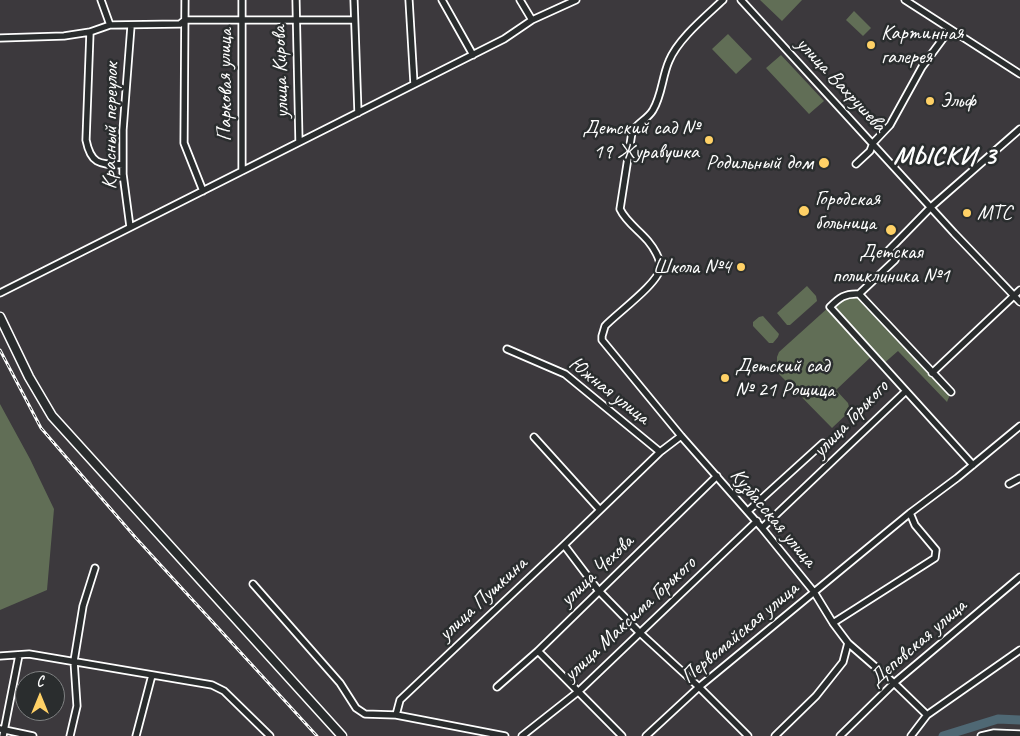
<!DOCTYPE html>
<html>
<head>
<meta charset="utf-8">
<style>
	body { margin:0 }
	#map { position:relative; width:1020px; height:736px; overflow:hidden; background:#3c393d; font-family:Caveat,sans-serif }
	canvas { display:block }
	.north { position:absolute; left:15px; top:671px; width:50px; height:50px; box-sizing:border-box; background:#2a2d2e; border:1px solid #7f8182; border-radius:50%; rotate:0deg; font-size:14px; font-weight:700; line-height:20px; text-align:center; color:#fff }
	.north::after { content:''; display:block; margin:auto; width:18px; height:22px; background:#ffd166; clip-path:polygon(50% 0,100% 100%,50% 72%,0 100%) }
</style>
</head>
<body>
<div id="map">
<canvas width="1020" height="736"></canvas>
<div class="north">С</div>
</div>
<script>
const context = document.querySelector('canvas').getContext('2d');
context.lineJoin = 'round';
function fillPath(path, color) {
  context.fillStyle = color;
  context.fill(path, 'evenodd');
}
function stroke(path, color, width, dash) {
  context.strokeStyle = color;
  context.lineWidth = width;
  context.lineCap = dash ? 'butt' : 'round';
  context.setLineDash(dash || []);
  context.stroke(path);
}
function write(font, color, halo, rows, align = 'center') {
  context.font = font + ' Caveat,sans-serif';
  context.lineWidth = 5;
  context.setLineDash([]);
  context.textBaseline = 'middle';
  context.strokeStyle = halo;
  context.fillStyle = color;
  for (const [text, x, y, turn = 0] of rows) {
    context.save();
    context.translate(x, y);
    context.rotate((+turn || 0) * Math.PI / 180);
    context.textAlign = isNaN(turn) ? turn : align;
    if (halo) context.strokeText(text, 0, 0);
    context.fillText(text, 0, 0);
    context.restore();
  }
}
const green = new Path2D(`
	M 760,0 L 802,0 L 782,21 Z
	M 854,11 L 871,28 L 863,36 L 846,20 Z
	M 728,34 L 752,59 L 736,74 L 712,49 Z
	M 781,55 L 824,101 L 809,114 L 766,68 Z
	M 807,286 L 816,296 L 817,301 L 790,325 L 787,325 L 777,313 Z
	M 859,294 L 951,392 L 947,402 L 898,351 L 882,365 L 873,355 L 836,390 L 848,403 L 850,411 L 832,428 L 777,372 L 777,357 L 779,352 L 840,297 Z
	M 763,316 L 779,334 L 778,337 L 773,343 L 769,343 L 753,326 L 753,322 L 759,317 Z
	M 0,404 L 30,459 L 54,509 L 47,590 L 0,610 Z`);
const river = new Path2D(`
	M 943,736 L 998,719 L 1020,720`);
const street = new Path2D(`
	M 101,0 L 110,25
	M 185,0 L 184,143 L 203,191
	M 242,0 L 242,171
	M 296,0 L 299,142
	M 354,0 L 358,113
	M 409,0 L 414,84
	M 442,0 L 473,55
	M 723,0 C 705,17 678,39 669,61 C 662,77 662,95 653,110 C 648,119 637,123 632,132 L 620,209 C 626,222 639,230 648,241 C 653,247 661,259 660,268 C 659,283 616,314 605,326 L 602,336 L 602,340 L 681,436 L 762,528 L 814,592 L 833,623 L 848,643 L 894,683 L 927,715
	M 741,0 L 954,233 L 1020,302
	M 905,0 L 1020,74
	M 532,20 L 576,0
	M 90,32 L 86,140 C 91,165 100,164 123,165
	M 0,38 L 64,36 L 90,32 L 110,25 L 180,24 L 185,20 L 354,20
	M 856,164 L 870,151 L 873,143 L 890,125 L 922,67 L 950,29
	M 130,227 L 123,174 L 123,130 L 131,26
	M 0,293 L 504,39 L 532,20 L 520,0
	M 859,294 C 845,293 839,298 830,307 L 973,465
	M 859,294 L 895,260 L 888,251 L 931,207 L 1020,129
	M 859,294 L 951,392
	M 507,349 L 565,374 L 660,452
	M 932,373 L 1020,290
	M 534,437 L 600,510
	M 1009,484 L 1020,478
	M 748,511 L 823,443
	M 762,528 L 906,391
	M 564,545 L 598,590 L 639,632 L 699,687 L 748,736
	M 253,584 L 340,683 L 356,708 L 365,714 L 396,715 L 505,736
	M 833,623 L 935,558 L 936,550 L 915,525 L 910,513
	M 538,651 L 622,736
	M 0,656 L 29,654 L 212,685 L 224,691 L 270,736
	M 497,687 L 538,651 L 717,476
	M 396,715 L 400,700 L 564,545 L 660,452 L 681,436
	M 0,729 L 33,736
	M 3,736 L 19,655
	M 70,736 L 77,706 L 74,661 L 83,606 L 95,568
	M 136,736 L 152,675
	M 522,736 L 579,691 L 757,521
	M 646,736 L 699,687 L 910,513 L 957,478 L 1020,426
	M 775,736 L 816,696 L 843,662 L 848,643
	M 840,736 L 894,683 L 1020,577
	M 911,736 L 927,715 L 1020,650
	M 981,736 L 994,733 L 1020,734`);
const secondary = new Path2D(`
	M 0,317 L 29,377 L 52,416 L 342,736`);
const rail = new Path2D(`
	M 0,350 L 41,428 L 135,537 L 317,736`);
const markers = [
	[871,45,5,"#ffd166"],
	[930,101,5,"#ffd166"],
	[709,140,5,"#ffd166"],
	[824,163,6,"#ffd166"],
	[804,211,6,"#ffd166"],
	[967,213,5,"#ffd166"],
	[891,230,6,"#ffd166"],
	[741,267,5,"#ffd166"],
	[725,378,5,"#ffd166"]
];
const poiNames = [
	["Картинная",881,33],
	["галерея",881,57],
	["Эльф",940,101],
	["Детский сад №",699,128,"right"],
	["19 Журавушка",699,152,"right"],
	["Родильный дом",813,163,"right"],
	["Городская",815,199],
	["больница",815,223],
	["МТС",977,213],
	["Детская",891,252,"center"],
	["поликлиника №1",891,276,"center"],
	["Школа №4",731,267,"right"],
	["Детский сад",735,366],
	["№ 21 Рощица",735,390]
];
const streetNames = [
	["улица Кирова",281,72,-92],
	["Парковая улица",225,85,-90],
	["улица Вахрушева",841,85,47],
	["Красный переулок",111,126,-89],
	["Южная улица",609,391,38],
	["улица Горького",851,419,-46],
	["Кузбасская улица",773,518,50],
	["улица Чехова",597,571,-44],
	["улица Пушкина",483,599,-43],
	["улица Максима Горького",630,619,-43],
	["Первомайская улица",740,633,-40],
	["Деповская улица",918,643,-41]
];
const districtNames = [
	["МЫСКИ 3",945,157]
];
fillPath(green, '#616e56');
stroke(river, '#4f6874', 9);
stroke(street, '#fff', 9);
stroke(secondary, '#fff', 11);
stroke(street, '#2a2d2e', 5.5);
stroke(secondary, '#2a2d2e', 8);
stroke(rail, '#fff', 3);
stroke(rail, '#2a2d2e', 1, [4]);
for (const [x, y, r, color] of markers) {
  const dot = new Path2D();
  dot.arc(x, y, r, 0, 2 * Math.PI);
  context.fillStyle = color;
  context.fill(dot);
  stroke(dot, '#2a2d2e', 2);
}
write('21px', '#fff', '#2a2d2e', poiNames, 'left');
write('21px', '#fff', '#2a2d2e', streetNames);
context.letterSpacing = '1px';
write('bold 26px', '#fff', '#2a2d2e', districtNames);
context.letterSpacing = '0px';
</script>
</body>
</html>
